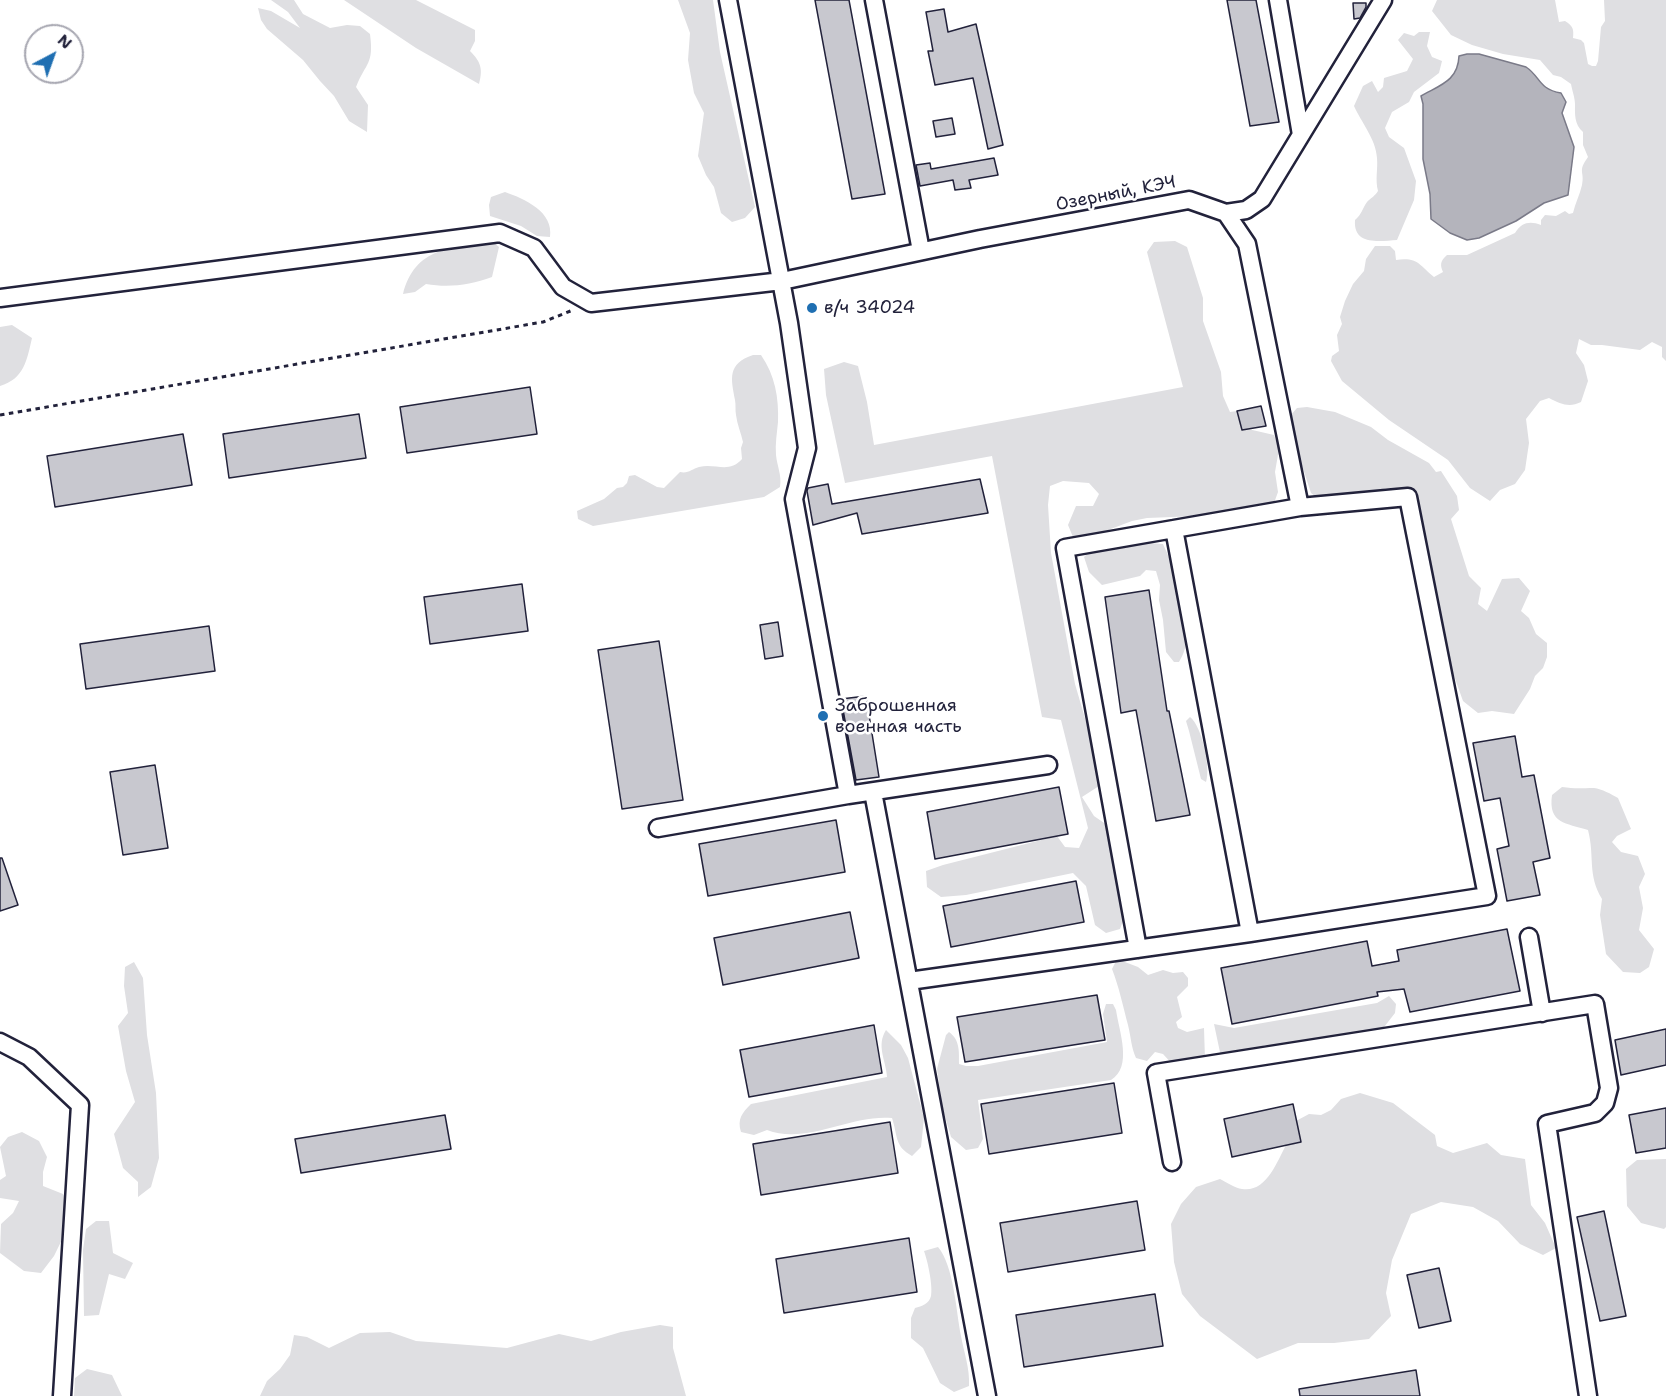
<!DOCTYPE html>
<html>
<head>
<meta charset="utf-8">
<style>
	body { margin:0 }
	#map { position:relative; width:1666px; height:1396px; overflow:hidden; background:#fff; font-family:"Shantell Sans",sans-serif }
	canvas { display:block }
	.north { position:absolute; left:24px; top:24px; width:60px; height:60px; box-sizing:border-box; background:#fff; border:2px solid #a7a7b1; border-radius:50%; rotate:41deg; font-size:16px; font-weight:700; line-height:24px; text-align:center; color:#22223b }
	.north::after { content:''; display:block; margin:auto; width:21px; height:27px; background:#1f6fb2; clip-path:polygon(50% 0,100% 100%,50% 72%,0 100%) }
</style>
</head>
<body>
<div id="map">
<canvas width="1666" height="1396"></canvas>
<div class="north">N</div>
</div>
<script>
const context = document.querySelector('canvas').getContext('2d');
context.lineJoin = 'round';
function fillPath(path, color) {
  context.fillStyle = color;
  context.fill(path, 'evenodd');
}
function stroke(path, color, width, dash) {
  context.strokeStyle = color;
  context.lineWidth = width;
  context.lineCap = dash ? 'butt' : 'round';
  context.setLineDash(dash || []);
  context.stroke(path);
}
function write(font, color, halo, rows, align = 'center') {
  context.font = font + ' "Shantell Sans",sans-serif';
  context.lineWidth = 5;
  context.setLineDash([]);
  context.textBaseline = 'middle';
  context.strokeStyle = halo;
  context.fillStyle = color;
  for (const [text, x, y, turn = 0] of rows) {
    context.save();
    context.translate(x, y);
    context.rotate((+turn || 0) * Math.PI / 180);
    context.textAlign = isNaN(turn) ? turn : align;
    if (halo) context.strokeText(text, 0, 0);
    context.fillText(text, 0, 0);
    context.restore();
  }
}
const green = new Path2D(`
	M 271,0 L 294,0 L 303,14 L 330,28 L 347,25 L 360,26 L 370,34 C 374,65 366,62 356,87 L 368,105 L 367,132 L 349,121 L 334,96 L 320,81 L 303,60 L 267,29 L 261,20 L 258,8 L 271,11 L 300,28 L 288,12 Z
	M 344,0 L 416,0 L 475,30 L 475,41 L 470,51 C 481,62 483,69 479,84 L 416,48 Z
	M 678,0 L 713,0 L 720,52 L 755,207 L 745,218 L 732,222 L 721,213 L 714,187 L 706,175 L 698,156 L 704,113 L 694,93 L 688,60 L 690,33 Z
	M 1437,0 L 1555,0 L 1559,22 L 1565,21 C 1573,26 1574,29 1573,38 L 1581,40 L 1584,43 L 1588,64 L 1592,66 L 1596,66 L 1598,61 L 1601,27 L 1605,21 L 1604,0 L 1666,0 L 1666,361 L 1662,357 L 1662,347 L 1652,342 L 1640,350 L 1602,345 L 1591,345 L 1579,339 L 1576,353 L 1584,365 L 1588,381 L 1581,402 C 1569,408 1561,404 1549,398 L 1540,401 L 1526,419 L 1529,443 L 1525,470 L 1515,484 L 1500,490 L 1490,501 L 1470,488 L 1448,460 L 1389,420 L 1342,381 L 1331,361 L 1332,356 L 1339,351 L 1337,335 L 1342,324 L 1340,317 L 1345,301 L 1353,284 L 1364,271 L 1366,259 L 1375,246 L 1390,246 L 1395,251 L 1396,260 C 1418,257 1419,265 1434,277 L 1443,272 C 1440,265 1440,261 1447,255 L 1467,255 L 1515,233 C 1522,222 1530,221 1541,225 L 1541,220 L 1545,215 L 1556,216 L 1565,211 L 1569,214 L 1573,213 C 1575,204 1580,194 1582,185 C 1585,171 1577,172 1588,157 L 1583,145 L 1583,132 C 1574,124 1575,114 1575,104 C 1575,98 1572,90 1571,84 L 1561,77 L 1553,75 L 1540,60 L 1503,54 L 1472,45 L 1451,35 L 1432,11 Z
	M 1419,32 L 1430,32 L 1427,46 L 1432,57 L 1442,61 L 1439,73 L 1414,92 L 1409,102 L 1392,112 L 1385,128 L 1389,137 L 1404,148 L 1416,181 L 1414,200 L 1397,240 C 1380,241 1353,246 1355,220 C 1362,214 1362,209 1367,202 C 1371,198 1375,196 1378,191 C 1375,179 1378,170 1377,158 C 1376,139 1361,122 1354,106 L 1363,86 L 1372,81 L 1378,92 L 1383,87 L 1384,78 L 1407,71 L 1413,59 L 1398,40 L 1404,33 L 1414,36 Z
	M 505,192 C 525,199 554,212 550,237 L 537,236 L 521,226 L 490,216 L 489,205 L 491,197 Z
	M 1175,241 L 1187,247 L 1203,298 L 1203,321 L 1221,372 L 1223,396 L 1230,412 L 1237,411 L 1242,430 L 1248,429 L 1274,435 L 1279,449 L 1275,472 L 1278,492 L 1274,503 L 1198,516 L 1147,518 L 1132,521 L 1092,536 L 1073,537 L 1068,525 L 1076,506 L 1093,506 L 1099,494 L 1089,483 L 1063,481 L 1050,486 L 1048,505 L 1051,553 L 1075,684 L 1091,739 L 1099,786 L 1082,797 L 1094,816 L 1107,825 L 1124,918 L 1120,929 L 1106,933 L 1095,925 L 1086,886 L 1073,873 L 966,895 L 941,897 L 927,887 L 926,871 L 943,865 L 1057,836 L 1065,847 L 1079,848 L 1088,828 L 1061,720 L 1042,717 L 992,456 L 845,483 L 826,395 L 824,369 L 844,362 L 858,366 L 867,402 L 874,445 L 1183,387 L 1147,252 L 1154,242 Z
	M 493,242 L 499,247 L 492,277 C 470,285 449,288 426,284 L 415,292 L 403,294 C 415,247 452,247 493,242 Z
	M 12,325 L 32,338 C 27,360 24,379 0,386 L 0,327 Z
	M 753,355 L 761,355 C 775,375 779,398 778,422 C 777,433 775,444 776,455 C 777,466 782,475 780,487 L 764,497 L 593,526 L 578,519 L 577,511 L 604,499 L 617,488 L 623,487 L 627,483 L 629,476 L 635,475 L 657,487 L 664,488 L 680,472 C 688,474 692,469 699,467 C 716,463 729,474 742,459 L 741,448 L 743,442 C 741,433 737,424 736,415 C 735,410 736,405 735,400 C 731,378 727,364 753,355 Z
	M 1307,407 L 1335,412 L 1371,427 L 1388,440 L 1429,463 L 1436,472 L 1441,471 L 1457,496 L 1459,510 L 1451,519 L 1469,576 L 1481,588 L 1478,604 L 1487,611 L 1502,579 L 1519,578 L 1530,591 L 1521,611 L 1529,618 L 1536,634 L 1547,643 L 1547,657 L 1543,668 L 1535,676 L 1530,689 L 1514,714 L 1492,711 L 1478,713 L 1463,701 L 1453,673 L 1443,635 L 1420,524 L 1418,505 L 1412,493 L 1403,488 L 1386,488 L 1368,494 L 1320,500 L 1311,493 L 1290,429 L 1290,416 L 1297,408 Z
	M 1149,543 L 1163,544 C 1177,574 1200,631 1179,662 L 1174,662 L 1166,652 L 1163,620 L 1159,600 L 1160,585 L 1156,571 L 1146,570 L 1140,576 L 1102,585 L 1089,572 L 1084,557 L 1090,551 Z
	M 1190,717 C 1202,726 1211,768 1206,782 L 1201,779 L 1189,731 L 1186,721 Z
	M 1562,787 C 1575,789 1582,788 1594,788 C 1602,789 1611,794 1618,798 L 1631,829 L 1617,836 L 1612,842 L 1621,852 L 1638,856 L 1645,874 L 1639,887 L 1643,908 L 1639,930 L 1654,949 L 1649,967 L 1640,973 L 1623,972 L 1606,954 L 1600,915 L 1602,899 C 1587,874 1595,857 1588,830 C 1566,823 1548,824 1552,795 Z
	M 1117,959 L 1138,967 L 1148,975 L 1163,970 L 1173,973 L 1183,972 L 1188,978 L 1188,986 L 1177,997 L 1182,1017 L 1176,1022 L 1178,1028 L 1187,1032 L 1204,1028 L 1205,1060 L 1174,1066 L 1163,1054 L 1155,1052 L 1147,1061 L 1136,1058 C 1131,1047 1131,1037 1128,1025 C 1123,1006 1119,987 1112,969 Z
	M 134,962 L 143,978 L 147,1035 L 156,1093 L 159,1158 L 151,1187 L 138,1197 L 138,1182 L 123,1168 L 114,1134 L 135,1102 L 126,1071 L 118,1026 L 128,1013 L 124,986 L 125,967 Z
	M 1389,996 L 1396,1004 L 1395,1013 L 1381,1031 L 1283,1047 L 1265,1045 L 1249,1052 L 1221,1057 L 1214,1024 L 1234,1028 L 1377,1003 Z
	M 1106,1004 L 1113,1004 L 1116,1010 C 1119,1031 1133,1067 1111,1080 L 978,1100 L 983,1139 L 978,1148 L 966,1150 L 951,1137 L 942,1106 L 937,1069 L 946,1035 L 949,1032 C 960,1040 959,1051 959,1064 L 966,1066 L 978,1066 L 1107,1042 L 1103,1014 Z
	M 886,1030 L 901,1045 L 908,1058 L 924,1118 L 921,1147 L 912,1156 C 894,1146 898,1136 892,1118 C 851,1114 807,1145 767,1130 L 754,1135 L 741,1132 C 737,1119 742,1113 751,1104 L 887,1077 C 886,1060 876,1046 886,1030 Z
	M 1360,1093 L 1393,1103 L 1435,1135 L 1437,1146 L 1453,1153 L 1487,1143 L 1501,1155 L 1525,1159 L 1531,1205 L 1545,1223 L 1556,1248 L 1543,1255 L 1520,1244 L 1498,1221 L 1473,1207 L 1441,1202 L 1411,1214 L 1392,1260 L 1386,1293 L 1391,1316 L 1369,1339 L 1334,1343 L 1298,1343 L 1257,1359 L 1200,1316 L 1182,1294 L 1174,1262 L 1171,1224 L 1181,1204 L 1196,1187 L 1220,1179 C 1226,1182 1235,1188 1242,1189 C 1266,1193 1277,1162 1286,1145 L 1301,1142 L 1296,1121 L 1309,1114 L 1321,1115 L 1331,1110 L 1341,1099 Z
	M 22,1132 L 39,1141 L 47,1157 L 43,1172 L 43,1186 L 63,1194 L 74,1215 L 54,1256 L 41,1273 L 24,1271 L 0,1253 L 1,1224 L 13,1213 L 19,1201 L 0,1198 L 0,1180 L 6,1176 L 0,1147 L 8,1137 Z
	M 1666,1159 L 1666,1227 L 1664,1229 L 1641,1223 L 1627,1206 L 1626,1169 L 1637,1160 Z
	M 96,1221 L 109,1221 L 113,1253 L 133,1263 L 125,1279 L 109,1274 L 99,1315 L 84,1316 L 83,1250 L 86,1229 Z
	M 938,1247 C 954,1266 956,1311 961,1336 C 964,1353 970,1368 969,1386 L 954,1392 L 940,1383 L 923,1348 L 911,1338 L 911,1318 L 915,1308 C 922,1306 929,1304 931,1296 C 933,1286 928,1262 924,1251 Z
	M 660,1325 L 673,1327 L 673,1348 L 686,1396 L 260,1396 L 267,1381 L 280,1369 L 290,1355 L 294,1335 L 307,1337 L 329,1348 L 360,1333 L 390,1332 L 416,1341 L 507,1348 L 559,1334 L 591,1341 L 621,1332 Z
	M 87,1369 L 112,1375 L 122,1396 L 74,1396 L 75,1378 Z`);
const water = new Path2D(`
	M 1467,54 L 1479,54 L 1526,67 C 1541,77 1538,89 1561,93 L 1566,102 L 1562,113 L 1574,147 L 1568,195 L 1544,203 L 1516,221 L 1479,238 L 1467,240 L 1450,233 L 1431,219 L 1430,194 L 1423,159 L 1423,104 L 1421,96 C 1440,85 1458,81 1459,56 Z`);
const building = new Path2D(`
	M 815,0 L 849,0 L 885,194 L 852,199 Z
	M 1227,0 L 1256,0 L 1279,122 L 1250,126 Z
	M 1353,3 L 1366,3 L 1366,7 L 1360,18 L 1354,19 Z
	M 944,9 L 948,32 L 976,24 L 1003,145 L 988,149 L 973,78 L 935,85 L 928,51 L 933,51 L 926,12 Z
	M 952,118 L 955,134 L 936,137 L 933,121 Z
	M 994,158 L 998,175 L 969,180 L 971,188 L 955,190 L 953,180 L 920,186 L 916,165 L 930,163 L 931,169 Z
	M 530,387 L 537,434 L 407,453 L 400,407 Z
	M 1261,406 L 1266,426 L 1242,430 L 1237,411 Z
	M 359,414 L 366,458 L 229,478 L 223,434 Z
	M 183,434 L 192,485 L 55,507 L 47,456 Z
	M 980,479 L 988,513 L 862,534 L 857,513 L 813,525 L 807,491 L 808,488 L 828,484 L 832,504 Z
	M 522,584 L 528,631 L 430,644 L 424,597 Z
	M 1149,590 L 1167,711 L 1169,711 L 1190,815 L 1156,821 L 1136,710 L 1121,713 L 1105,597 Z
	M 778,622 L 783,656 L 765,659 L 760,625 Z
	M 209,626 L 215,671 L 86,689 L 80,644 Z
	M 659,641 L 683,800 L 622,809 L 598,650 Z
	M 866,696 L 879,777 L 856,780 L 841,699 Z
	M 1515,736 L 1522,777 L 1534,775 L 1550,858 L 1533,862 L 1540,895 L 1507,901 L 1497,849 L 1509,846 L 1500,798 L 1484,801 L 1473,743 Z
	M 155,765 L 168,848 L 123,855 L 110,772 Z
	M 1059,787 L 1068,834 L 935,859 L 927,812 Z
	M 836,820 L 845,872 L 708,896 L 699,844 Z
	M 0,858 L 2,858 L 18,905 L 0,911 Z
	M 1076,881 L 1084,922 L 951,947 L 943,906 Z
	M 850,912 L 859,958 L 723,985 L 714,938 Z
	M 1507,929 L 1520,991 L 1410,1012 L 1404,989 L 1377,992 L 1378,996 L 1232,1024 L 1221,968 L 1367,941 L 1372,966 L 1399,961 L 1397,950 Z
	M 1097,995 L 1105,1040 L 965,1062 L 957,1017 Z
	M 874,1025 L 882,1073 L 749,1097 L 740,1050 Z
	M 1666,1029 L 1666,1065 L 1621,1075 L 1615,1040 Z
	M 1114,1083 L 1122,1133 L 989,1154 L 981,1104 Z
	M 1293,1104 L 1301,1142 L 1232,1157 L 1224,1119 Z
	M 1666,1108 L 1666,1148 L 1636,1153 L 1629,1115 Z
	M 445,1115 L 451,1149 L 301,1173 L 295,1139 Z
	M 890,1122 L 898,1173 L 761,1195 L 753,1144 Z
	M 1137,1201 L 1145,1250 L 1008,1272 L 1000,1223 Z
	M 1604,1211 L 1626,1316 L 1600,1321 L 1577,1217 Z
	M 909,1238 L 917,1292 L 784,1313 L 776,1259 Z
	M 1439,1268 L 1451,1321 L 1419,1328 L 1407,1275 Z
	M 1155,1294 L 1163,1346 L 1024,1367 L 1016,1315 Z
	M 1416,1370 L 1420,1396 L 1300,1396 L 1299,1389 Z`);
const path = new Path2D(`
	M 0,415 L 543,322 L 573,310`);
const minor = new Path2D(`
	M 728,0 L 789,323 L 807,448 L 794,499 L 848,795
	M 874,0 L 921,251
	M 1278,0 L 1301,135
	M 1226,213 L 1246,210 L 1262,199 L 1383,0
	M 0,298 L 500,233 L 534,248 L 563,287 L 591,303 L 782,281 L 980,239 L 1189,200 L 1226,213 L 1247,244 L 1300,507
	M 1174,529 L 1250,933
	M 873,792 L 987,1396
	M 658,828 L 848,795 L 1048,765
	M 1529,937 L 1542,1013
	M 909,981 L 1250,933 L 1487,896 L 1408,497 L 1300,507 L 1065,548 L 1138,949
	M 0,1042 L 29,1057 L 80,1105 L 62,1396
	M 1172,1162 L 1156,1073 L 1595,1004 L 1609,1088 L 1605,1103 L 1595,1113 L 1547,1124 L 1588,1396`);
const markers = [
	[812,308,6,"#1f6fb2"],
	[823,716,6,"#1f6fb2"]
];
const streetNames = [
	["Озерный, КЭЧ",1116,194,-11]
];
const poiNames = [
	["в/ч 34024",824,308],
	["Заброшенная",835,706],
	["военная часть",835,727]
];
fillPath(green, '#dfdfe2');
fillPath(water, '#b4b4bc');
stroke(water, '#7a7a88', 1.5);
fillPath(building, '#c8c8cf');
stroke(building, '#22223b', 1.5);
stroke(minor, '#22223b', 21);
stroke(path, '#22223b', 3, [4.5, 4.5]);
stroke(minor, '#fff', 16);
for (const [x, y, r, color] of markers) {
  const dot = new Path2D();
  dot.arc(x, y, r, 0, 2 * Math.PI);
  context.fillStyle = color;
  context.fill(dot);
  stroke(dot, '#fff', 2);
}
write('18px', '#22223b', '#fff', streetNames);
write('18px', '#22223b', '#fff', poiNames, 'left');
</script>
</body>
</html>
